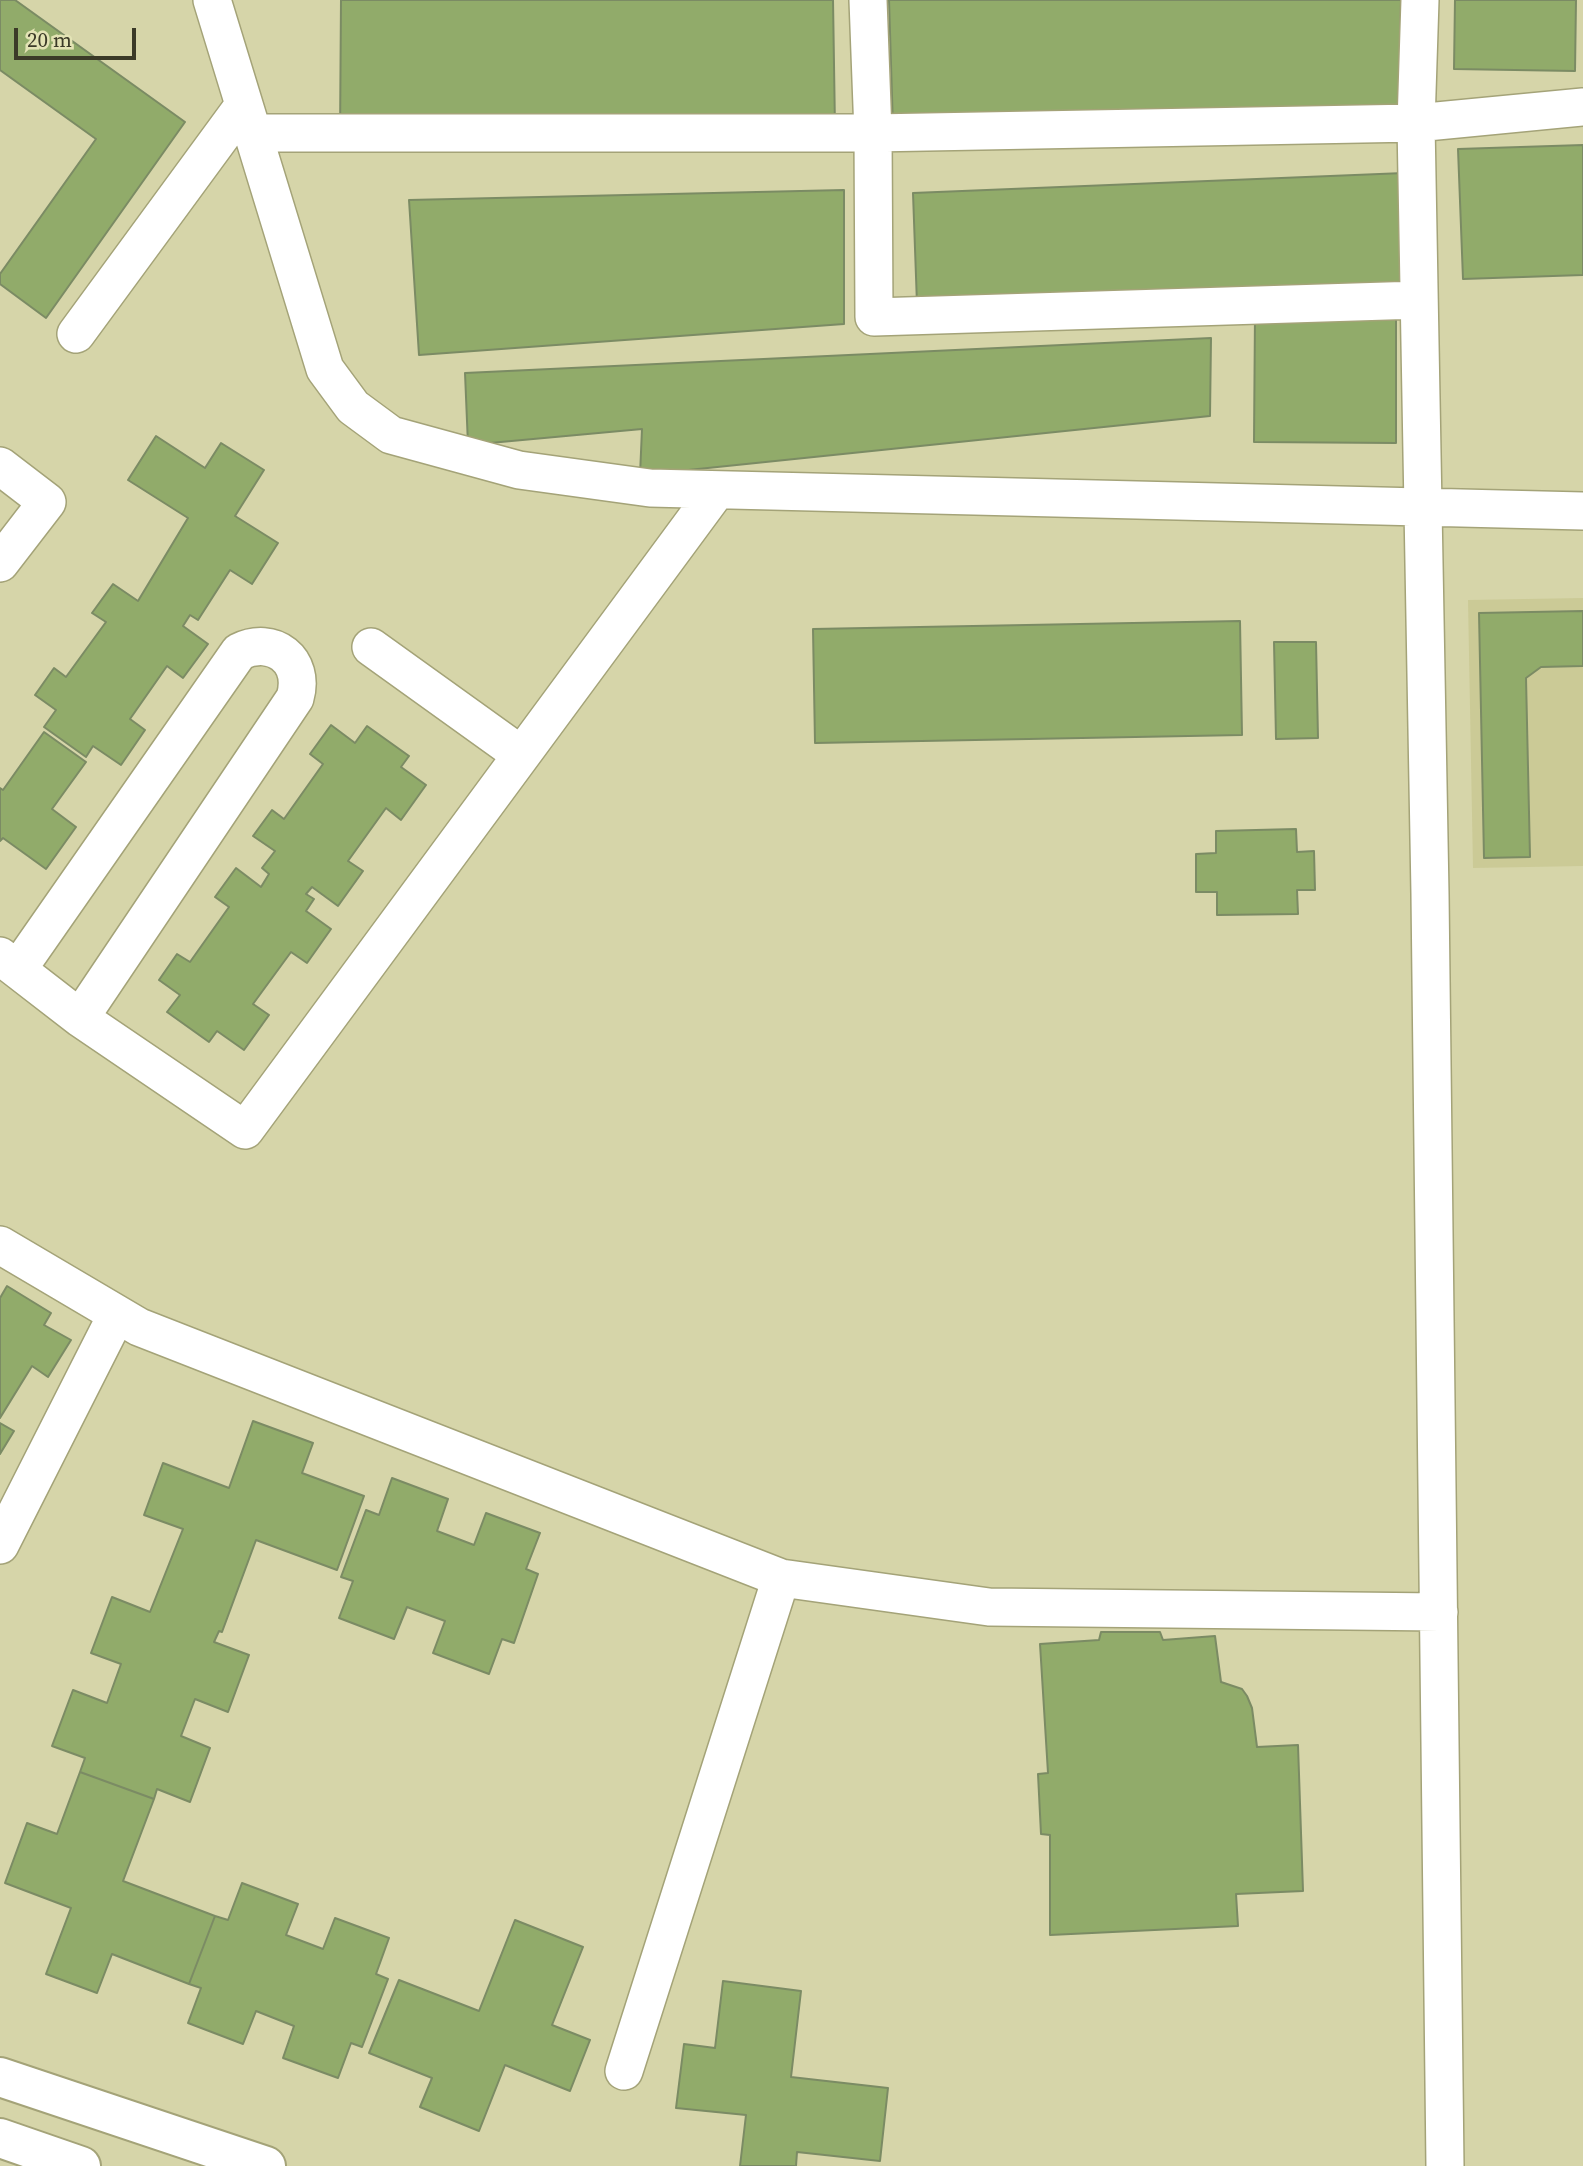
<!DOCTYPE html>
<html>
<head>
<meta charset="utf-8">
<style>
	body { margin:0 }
	#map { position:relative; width:1583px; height:2166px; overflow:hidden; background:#d6d5a9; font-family:"Source Serif 4",serif }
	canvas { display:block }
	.scale { position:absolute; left:14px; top:28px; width:122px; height:32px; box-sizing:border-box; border:4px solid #3b3a28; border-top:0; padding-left:9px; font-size:21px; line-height:24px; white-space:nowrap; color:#3b3a28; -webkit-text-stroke:5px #e3e3b5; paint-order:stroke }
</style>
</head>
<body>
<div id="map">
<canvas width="1583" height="2166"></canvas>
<div class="scale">20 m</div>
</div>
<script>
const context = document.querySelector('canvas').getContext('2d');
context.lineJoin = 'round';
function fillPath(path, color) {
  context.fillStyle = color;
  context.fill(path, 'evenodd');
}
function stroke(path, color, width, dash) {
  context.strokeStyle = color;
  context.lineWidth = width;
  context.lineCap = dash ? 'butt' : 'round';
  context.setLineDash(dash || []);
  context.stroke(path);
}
const built = new Path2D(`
	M 1583,598 L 1583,866 L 1473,868 L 1468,600 Z`);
const building = new Path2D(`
	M 0,0 L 15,0 L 185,122 L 46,318 L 0,284 L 0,274 L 96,139 L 0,70 Z
	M 341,0 L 833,0 L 835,128 L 340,138 Z
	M 889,0 L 1401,0 L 1399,107 L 893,128 Z
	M 1455,0 L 1576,0 L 1575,71 L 1454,69 Z
	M 1583,145 L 1583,275 L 1463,279 L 1458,149 Z
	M 1404,173 L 1402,289 L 918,332 L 913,193 Z
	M 844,190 L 844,324 L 419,355 L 409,200 Z
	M 1255,314 L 1396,315 L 1396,443 L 1254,442 Z
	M 1211,338 L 1210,416 L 640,475 L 642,429 L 468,445 L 465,373 Z
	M 156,436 L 205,468 L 221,443 L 264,470 L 235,516 L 278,543 L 252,584 L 230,570 L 198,620 L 190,615 L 183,626 L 208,644 L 183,678 L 167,666 L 130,719 L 145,730 L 121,765 L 93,746 L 86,757 L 44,727 L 56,710 L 35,695 L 54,668 L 66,677 L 106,622 L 92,613 L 113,584 L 138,601 L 188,518 L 128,480 Z
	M 1583,611 L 1583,666 L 1541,667 L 1526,678 L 1530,857 L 1484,858 L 1479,613 Z
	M 1240,621 L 1242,735 L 815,743 L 813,629 Z
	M 1274,642 L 1316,642 L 1318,738 L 1276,739 Z
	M 331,725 L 355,743 L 367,726 L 409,756 L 401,767 L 426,785 L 401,820 L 386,808 L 348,861 L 363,871 L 338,906 L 312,887 L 306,894 L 314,899 L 306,911 L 331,929 L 307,963 L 291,952 L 253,1004 L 269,1015 L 244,1050 L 217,1031 L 209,1042 L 167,1012 L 180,995 L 159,980 L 177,954 L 190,962 L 229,907 L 215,897 L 236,868 L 261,887 L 269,874 L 262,868 L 275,851 L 253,836 L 272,810 L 284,819 L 323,764 L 310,754 Z
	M 44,732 L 86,762 L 52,809 L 76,827 L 46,869 L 3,838 L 0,841 L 0,788 L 3,790 Z
	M 1296,829 L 1297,852 L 1314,851 L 1315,890 L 1297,890 L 1298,914 L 1217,915 L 1217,892 L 1196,892 L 1196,854 L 1216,853 L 1216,831 Z
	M 7,1286 L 51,1313 L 44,1325 L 71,1340 L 48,1377 L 32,1366 L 0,1418 L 0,1298 Z
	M 253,1421 L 313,1443 L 302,1473 L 364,1496 L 337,1570 L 256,1540 L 222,1632 L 219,1631 L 214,1642 L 249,1655 L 228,1712 L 195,1699 L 181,1736 L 210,1748 L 190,1802 L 157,1789 L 154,1799 L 80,1772 L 85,1758 L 52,1746 L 73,1690 L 107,1703 L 121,1664 L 91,1653 L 112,1597 L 150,1612 L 183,1529 L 144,1515 L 163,1463 L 229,1488 Z
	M 0,1423 L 14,1431 L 0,1454 Z
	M 392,1478 L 448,1499 L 437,1531 L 474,1545 L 486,1513 L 540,1533 L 526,1569 L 538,1574 L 514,1643 L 502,1639 L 489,1674 L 433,1653 L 445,1621 L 407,1607 L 394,1639 L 339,1618 L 353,1581 L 341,1577 L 366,1510 L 379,1515 Z
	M 1101,1632 L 1160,1632 L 1163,1640 L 1215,1636 L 1221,1682 L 1242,1689 L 1247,1696 L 1252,1708 L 1257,1747 L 1298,1745 L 1303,1891 L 1236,1894 L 1238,1926 L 1050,1935 L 1050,1835 L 1041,1834 L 1038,1774 L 1048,1773 L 1040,1644 L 1099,1640 Z
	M 80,1772 L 154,1799 L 123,1881 L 215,1916 L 189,1984 L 112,1954 L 97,1993 L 46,1974 L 71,1908 L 5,1883 L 27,1823 L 57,1834 Z
	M 242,1883 L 298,1904 L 286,1935 L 323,1949 L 335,1918 L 389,1938 L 376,1974 L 388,1979 L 362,2047 L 351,2043 L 338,2078 L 283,2058 L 294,2026 L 256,2011 L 243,2044 L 188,2023 L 201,1988 L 189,1984 L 215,1916 L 228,1920 Z
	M 515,1920 L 583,1947 L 552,2025 L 590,2040 L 570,2091 L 505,2065 L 479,2131 L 420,2107 L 432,2078 L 369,2053 L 399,1980 L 479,2011 Z
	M 723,1981 L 801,1991 L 791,2077 L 888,2088 L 880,2161 L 797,2152 L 796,2166 L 740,2166 L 746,2115 L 676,2108 L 684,2044 L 715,2048 Z`);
const minor = new Path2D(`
	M 212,0 L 325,369 L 353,407 L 391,435 L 519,470 L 650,488 L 1583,511
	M 868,0 L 873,133 L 874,317 L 1419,300
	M 1420,0 L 1416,123 L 1430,894 L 1445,2166
	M 252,133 L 873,133 L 1416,123 L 1583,107
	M 76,334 L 244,105
	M 0,466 L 47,502 L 0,563
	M 371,647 L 520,754
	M 0,956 L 80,1018 L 245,1130 L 717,490
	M 18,969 L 239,652 C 273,635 306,660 295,698 L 80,1018
	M 0,1245 L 139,1327 L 781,1578 L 989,1607 L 1439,1612
	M 0,1545 L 117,1314
	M 624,2071 L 781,1578`);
const trunk = new Path2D(`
	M 0,2077 L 266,2166
	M 0,2138 L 81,2166`);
fillPath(built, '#cbca96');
fillPath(building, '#91ab6a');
stroke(building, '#7b8b64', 2);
stroke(minor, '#a4a378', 40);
stroke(trunk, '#a4a378', 42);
stroke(minor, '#fff', 37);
stroke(trunk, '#fff', 38);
</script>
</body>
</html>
